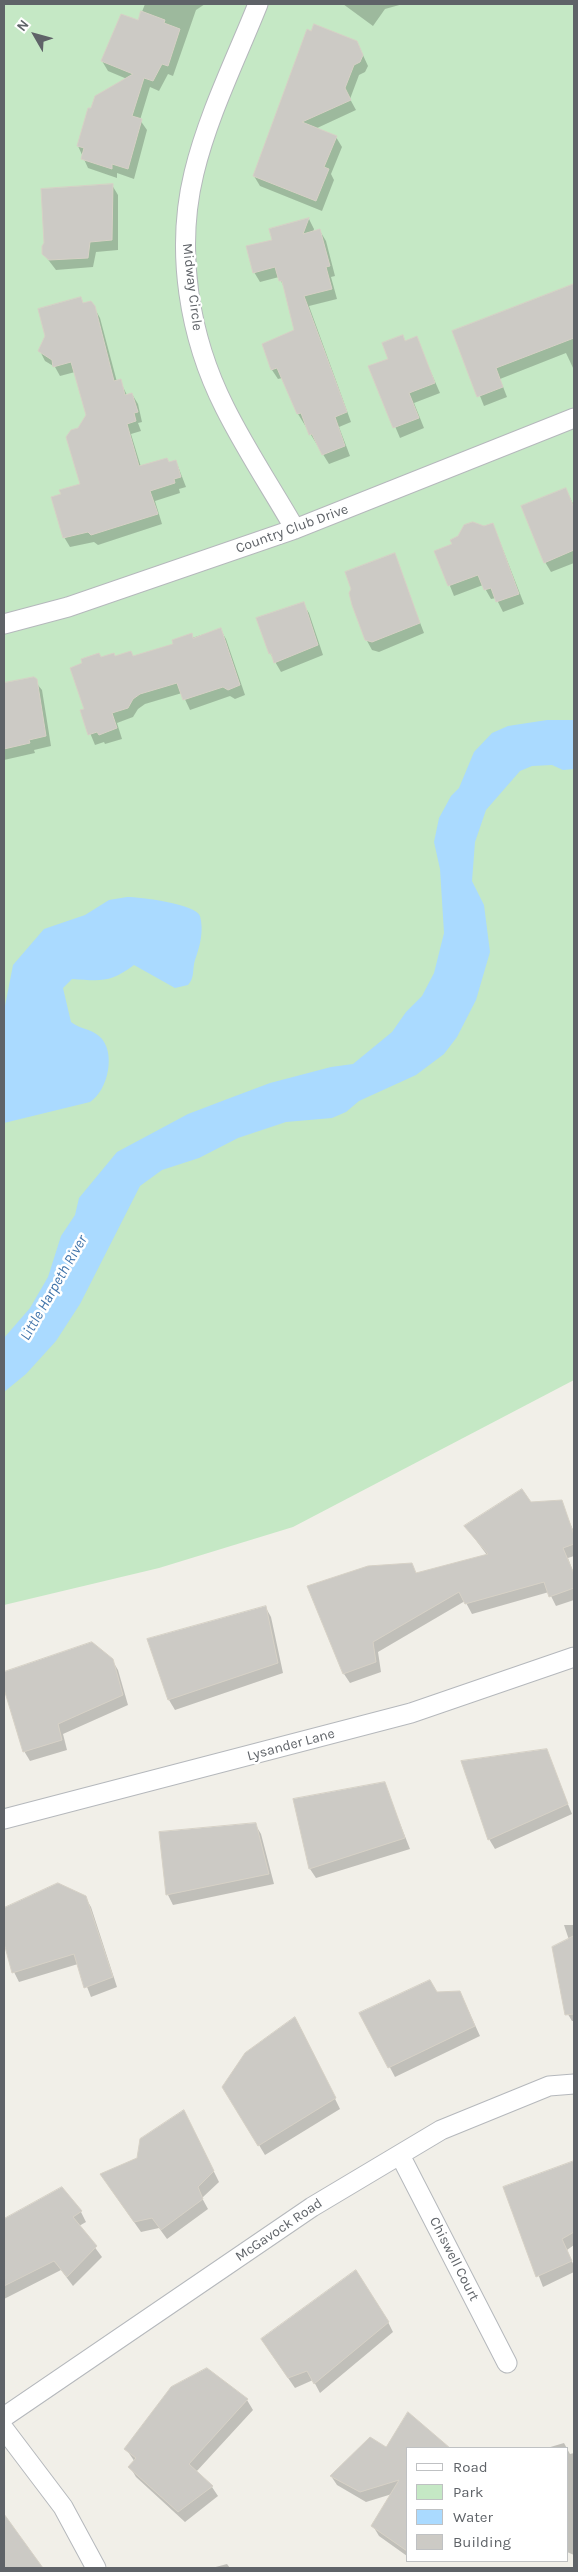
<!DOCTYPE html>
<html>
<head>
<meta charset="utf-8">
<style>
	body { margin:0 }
	#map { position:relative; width:578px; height:2572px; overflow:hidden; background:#f1efe8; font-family:Karla,sans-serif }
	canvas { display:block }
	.frame { position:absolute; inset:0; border:5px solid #5f6368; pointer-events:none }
	.legend { position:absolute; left:406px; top:2447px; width:162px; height:115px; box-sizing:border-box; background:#fff; border:1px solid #bfc1c3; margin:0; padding:6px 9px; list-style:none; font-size:15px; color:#5f6368 }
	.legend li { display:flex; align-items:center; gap:10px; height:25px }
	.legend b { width:25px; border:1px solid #bfc1c3 }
	.north { position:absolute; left:10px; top:10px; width:50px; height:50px; -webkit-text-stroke:4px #fff; paint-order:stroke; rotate:308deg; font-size:14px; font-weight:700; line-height:20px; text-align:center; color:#5f6368 }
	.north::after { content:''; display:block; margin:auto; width:18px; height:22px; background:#5f6368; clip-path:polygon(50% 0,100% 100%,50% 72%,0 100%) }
</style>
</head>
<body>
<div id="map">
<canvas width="578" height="2572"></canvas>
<div class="frame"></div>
<ul class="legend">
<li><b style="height:6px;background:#fff"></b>Road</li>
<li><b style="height:14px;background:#c5e8c5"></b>Park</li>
<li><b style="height:14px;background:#aadaff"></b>Water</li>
<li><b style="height:14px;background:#cccac5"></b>Building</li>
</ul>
<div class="north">N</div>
</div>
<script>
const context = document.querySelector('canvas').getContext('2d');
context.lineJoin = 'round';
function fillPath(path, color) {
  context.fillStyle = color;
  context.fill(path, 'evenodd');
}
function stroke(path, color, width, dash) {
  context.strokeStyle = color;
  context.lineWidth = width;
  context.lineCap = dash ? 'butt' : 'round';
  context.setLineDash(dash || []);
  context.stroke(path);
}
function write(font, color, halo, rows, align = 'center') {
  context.font = font + ' Karla,sans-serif';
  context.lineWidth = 5;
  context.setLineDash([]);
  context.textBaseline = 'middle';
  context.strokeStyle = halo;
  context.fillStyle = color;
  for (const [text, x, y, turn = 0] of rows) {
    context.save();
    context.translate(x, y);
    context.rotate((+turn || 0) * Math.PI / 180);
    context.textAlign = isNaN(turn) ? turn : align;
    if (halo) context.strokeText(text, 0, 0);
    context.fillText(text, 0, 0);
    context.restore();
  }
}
const green = new Path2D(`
	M 4,4 L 574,4 L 574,1380 L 293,1527 L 159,1568 L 4,1605 Z`);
const water = new Path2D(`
	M 547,720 L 574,720 L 574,769 L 563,770 L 552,765 L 532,766 L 520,771 L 486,810 L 475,842 L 472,881 L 484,905 L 490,952 L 476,1000 L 457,1037 L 444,1054 L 416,1075 L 359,1101 L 346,1112 L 332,1118 L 286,1122 L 238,1138 L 199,1158 L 162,1170 L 140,1186 L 80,1304 L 56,1341 L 26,1374 L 4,1392 L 4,1338 L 30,1308 L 48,1277 L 61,1236 L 75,1215 L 79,1198 L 117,1152 L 188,1114 L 230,1098 L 270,1083 L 331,1067 L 353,1064 L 392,1032 L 406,1012 L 422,996 L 434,973 L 444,933 L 440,869 L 434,842 L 439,818 L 451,796 L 459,788 L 474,752 L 492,733 L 508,726 Z
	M 127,897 C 140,897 196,904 200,916 C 204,931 200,946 195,960 C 192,970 195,977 188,985 L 175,988 L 134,965 C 110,983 101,981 72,979 L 63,988 L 71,1022 C 80,1029 91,1029 99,1036 C 117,1051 108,1091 90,1102 L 4,1123 L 4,1011 L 13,965 L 44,929 L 85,915 L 109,900 Z`);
const shadow = new Path2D(`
	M 145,4 L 205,4 L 196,10 L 173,76 L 168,74 L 159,91 L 150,87 L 140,120 L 147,130 L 134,179 L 117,173 L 117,178 L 88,168 L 78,146 L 92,110 L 127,79 L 108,71 L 102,61 L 138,22 Z
	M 343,4 L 403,4 L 385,9 L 373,26 Z
	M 362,53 L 368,66 L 365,72 L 359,75 L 350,99 L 356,110 L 315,129 L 336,137 L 342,147 L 331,174 L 334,180 L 322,211 L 260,186 L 254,176 Z
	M 112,185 L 118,195 L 118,250 L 96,252 L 93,267 L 56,270 L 43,253 Z
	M 309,219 L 314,229 L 313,233 L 320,231 L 326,241 L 335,276 L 331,277 L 337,299 L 309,306 L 351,422 L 339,427 L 350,456 L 329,464 L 298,414 L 282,378 L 278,379 L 272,370 L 296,331 L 285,289 L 279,277 L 260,282 L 254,272 L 273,240 L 270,230 Z
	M 574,285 L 574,370 L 566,353 L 500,379 L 507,397 L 484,406 L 454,332 Z
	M 91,302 L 100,318 L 117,382 L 120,381 L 127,395 L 132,394 L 138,404 L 142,422 L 138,423 L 141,431 L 131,434 L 141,467 L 176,461 L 186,487 L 179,489 L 180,493 L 155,501 L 162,524 L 98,545 L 94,542 L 70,547 L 64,537 L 81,485 L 79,429 L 87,415 L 75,372 L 60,376 L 55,367 L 45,361 L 40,351 L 83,304 Z
	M 402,337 L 406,342 L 416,338 L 440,393 L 414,403 L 424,428 L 400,438 L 370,367 L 390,360 Z
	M 566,489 L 574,506 L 574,563 L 551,572 L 545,562 Z
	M 493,524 L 524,604 L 503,612 L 496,598 L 491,599 L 483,585 L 454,596 L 436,551 L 453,545 L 459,537 Z
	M 394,555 L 424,633 L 379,652 L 372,650 L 366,639 Z
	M 303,604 L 309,613 L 323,655 L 281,672 L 270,653 Z
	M 220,629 L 226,639 L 245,695 L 235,699 L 230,696 L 190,710 L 182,693 L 145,704 L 138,709 L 133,717 L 117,723 L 122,739 L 105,744 L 104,742 L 95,745 L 81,711 L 86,710 L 101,659 L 133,657 Z
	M 33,679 L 42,690 L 51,746 L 34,750 L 35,753 L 4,760 L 4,686 Z
	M 561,1502 L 574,1532 L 574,1556 L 568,1558 L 574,1574 L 574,1600 L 556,1606 L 549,1592 L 472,1614 L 465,1601 L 378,1652 L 381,1672 L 350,1683 L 344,1674 L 416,1574 L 487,1555 L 466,1527 L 530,1503 Z
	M 266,1608 L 271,1617 L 283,1673 L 175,1710 L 169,1700 L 148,1639 Z
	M 91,1644 L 112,1660 L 118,1670 L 128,1705 L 63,1734 L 67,1750 L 30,1761 L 24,1751 L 4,1685 L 4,1673 Z
	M 546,1751 L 572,1814 L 495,1849 L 489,1839 Z
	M 384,1783 L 410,1849 L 316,1878 L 310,1869 Z
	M 255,1824 L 261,1834 L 274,1884 L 173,1905 L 168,1895 L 160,1833 Z
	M 58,1885 L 85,1897 L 91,1907 L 117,1987 L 91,1997 L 78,1964 L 19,1982 L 14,1972 L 4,1938 L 4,1910 Z
	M 564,1925 L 574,1925 L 574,2021 L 572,2021 L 566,2011 L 569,1940 Z
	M 465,2003 L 480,2036 L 395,2077 L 361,2013 Z
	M 301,2029 L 340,2109 L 265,2155 L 230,2097 Z
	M 189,2121 L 219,2182 L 202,2198 L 208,2209 L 167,2239 L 159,2228 L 141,2232 L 108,2185 Z
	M 574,2162 L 574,2245 L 567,2250 L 574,2266 L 574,2272 L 543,2287 L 505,2188 Z
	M 62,2189 L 81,2212 L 86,2222 L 79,2226 L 102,2257 L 73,2286 L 61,2270 L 4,2299 L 4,2220 Z
	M 388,2322 L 393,2332 L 320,2393 L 313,2380 L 295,2388 L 268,2349 Z
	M 247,2400 L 253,2410 L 196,2472 L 212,2487 L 218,2496 L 185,2522 L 136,2477 L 130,2467 L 135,2462 L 126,2449 Z
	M 409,2414 L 449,2448 L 407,2448 L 407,2556 L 379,2536 L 373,2526 L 392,2494 L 366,2502 L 337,2485 L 331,2476 L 387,2449 Z
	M 564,2443 L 570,2454 L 574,2453 L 574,2555 L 567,2552 L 567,2448 L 547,2448 Z
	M 15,2531 L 41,2568 L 4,2568 L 4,2535 Z
	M 227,2564 L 230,2568 L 212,2568 Z`);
const building = new Path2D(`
	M 141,11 L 165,20 L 164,23 L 180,29 L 168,66 L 162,64 L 153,81 L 144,78 L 132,116 L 142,119 L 128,169 L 112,164 L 112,169 L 81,159 L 84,148 L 77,146 L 88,108 L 91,108 L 95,96 L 133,74 L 101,61 L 121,14 L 138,20 Z
	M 314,24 L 357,41 L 363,55 L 360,62 L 354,65 L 345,88 L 351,100 L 302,122 L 337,136 L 324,167 L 329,169 L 316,201 L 253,176 L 307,29 L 311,31 Z
	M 113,184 L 112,240 L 90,242 L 88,258 L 49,260 L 42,254 L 42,246 L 44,243 L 41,189 Z
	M 309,218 L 303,234 L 320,229 L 330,266 L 326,267 L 332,289 L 304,296 L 347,412 L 335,417 L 345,446 L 322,455 L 312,434 L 309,435 L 301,413 L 297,414 L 277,368 L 271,370 L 262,344 L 294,330 L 282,281 L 279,281 L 275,267 L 253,273 L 246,246 L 272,240 L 269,229 Z
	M 574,284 L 574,338 L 496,368 L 503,387 L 477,397 L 452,331 Z
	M 81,297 L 83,303 L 91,301 L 95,306 L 114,381 L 121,379 L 125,395 L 132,393 L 138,412 L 134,413 L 136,421 L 127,424 L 139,466 L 167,458 L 169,462 L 176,460 L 181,477 L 174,479 L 175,483 L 150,491 L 158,514 L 91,535 L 88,532 L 63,538 L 51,497 L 61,494 L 59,490 L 80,484 L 66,437 L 71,430 L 78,428 L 86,415 L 71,362 L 53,367 L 52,360 L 38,351 L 45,336 L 38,309 Z
	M 403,335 L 405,341 L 417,336 L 435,383 L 409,393 L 419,418 L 393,428 L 368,366 L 388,359 L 382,343 Z
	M 566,488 L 574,508 L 574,550 L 544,563 L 521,506 Z
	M 473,522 L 484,526 L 493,523 L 519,594 L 496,602 L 491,588 L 484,590 L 478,575 L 448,586 L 434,551 L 452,544 L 450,540 L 458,536 L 464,525 Z
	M 395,553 L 420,623 L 372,642 L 365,640 L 352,605 L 349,593 L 351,589 L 345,572 Z
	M 304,602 L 318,645 L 274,663 L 271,653 L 269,654 L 256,618 Z
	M 221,628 L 240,685 L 228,690 L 223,687 L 183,700 L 177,683 L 140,694 L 133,699 L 128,708 L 112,713 L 117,728 L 99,735 L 97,732 L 88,735 L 80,710 L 84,709 L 70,668 L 82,663 L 81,659 L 99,653 L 101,657 L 114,653 L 115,656 L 131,651 L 133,656 L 173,644 L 172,640 L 192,633 L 193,638 Z
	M 34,677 L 37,679 L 46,736 L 29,740 L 30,743 L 4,749 L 4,683 Z
	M 522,1489 L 531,1502 L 562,1500 L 574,1535 L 574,1544 L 563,1548 L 574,1574 L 574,1588 L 549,1597 L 544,1582 L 465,1604 L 459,1592 L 373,1642 L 376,1662 L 343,1674 L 307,1586 L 368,1566 L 412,1563 L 416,1573 L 488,1554 L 464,1526 Z
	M 266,1606 L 278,1663 L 168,1700 L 147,1639 Z
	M 92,1642 L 113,1659 L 123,1695 L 58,1724 L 62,1740 L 23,1752 L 4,1689 L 4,1672 Z
	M 547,1749 L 568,1804 L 488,1840 L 461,1761 Z
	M 385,1782 L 405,1838 L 309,1869 L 293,1799 Z
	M 256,1823 L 269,1874 L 166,1895 L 159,1832 Z
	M 58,1883 L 86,1896 L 113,1977 L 84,1988 L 74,1954 L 12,1973 L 4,1943 L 4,1908 Z
	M 574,1936 L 574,2014 L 565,2015 L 552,1947 Z
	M 430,1980 L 437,1992 L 460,1991 L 475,2026 L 388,2068 L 359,2013 Z
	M 295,2017 L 336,2098 L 258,2146 L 222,2087 L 245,2053 Z
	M 184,2110 L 214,2171 L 198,2187 L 203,2199 L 161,2230 L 152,2218 L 134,2222 L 100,2174 L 137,2158 L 140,2139 Z
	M 574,2161 L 574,2232 L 562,2239 L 572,2261 L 536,2277 L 503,2187 Z
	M 62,2187 L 82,2211 L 73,2217 L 97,2246 L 67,2277 L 54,2261 L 4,2286 L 4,2219 Z
	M 356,2270 L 389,2322 L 314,2384 L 307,2371 L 288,2378 L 261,2339 Z
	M 207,2368 L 248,2399 L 189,2464 L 213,2486 L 178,2512 L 128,2467 L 136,2458 L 124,2449 L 171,2387 Z
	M 408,2412 L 450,2448 L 407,2448 L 407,2551 L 371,2526 L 399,2480 L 360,2492 L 330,2476 L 370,2437 L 386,2447 Z
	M 4,2514 L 43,2568 L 4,2568 Z`);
const minor = new Path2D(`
	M 258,4 C 236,59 208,115 194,173 C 175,251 189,337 225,408 C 246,450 272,489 295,529
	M 4,624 L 68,607 L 295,529 L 574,418
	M 4,1819 L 411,1713 L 574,1657
	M 400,2155 L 507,2363
	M 4,2417 L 312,2207 L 441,2130 L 549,2086 L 574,2084
	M 4,2429 L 63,2507 L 96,2568`);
const streetNames = [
	["Midway Circle",192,287,83],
	["Country Club Drive",292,529,-20],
	["Lysander Lane",291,1745,-15],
	["McGavock Road",279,2230,-34],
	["Chiswell Court",454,2259,63]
];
const waterNames = [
	["Little Harpeth River",54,1288,-60]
];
fillPath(green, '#c5e8c5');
fillPath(water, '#aadaff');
fillPath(shadow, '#0003');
fillPath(building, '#cccac5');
stroke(building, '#d6d1c6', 1);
stroke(minor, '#b5b8bc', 21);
stroke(minor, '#fff', 19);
write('14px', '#5f6368', '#fff', streetNames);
write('italic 15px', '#4174aa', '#fff', waterNames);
</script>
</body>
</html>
